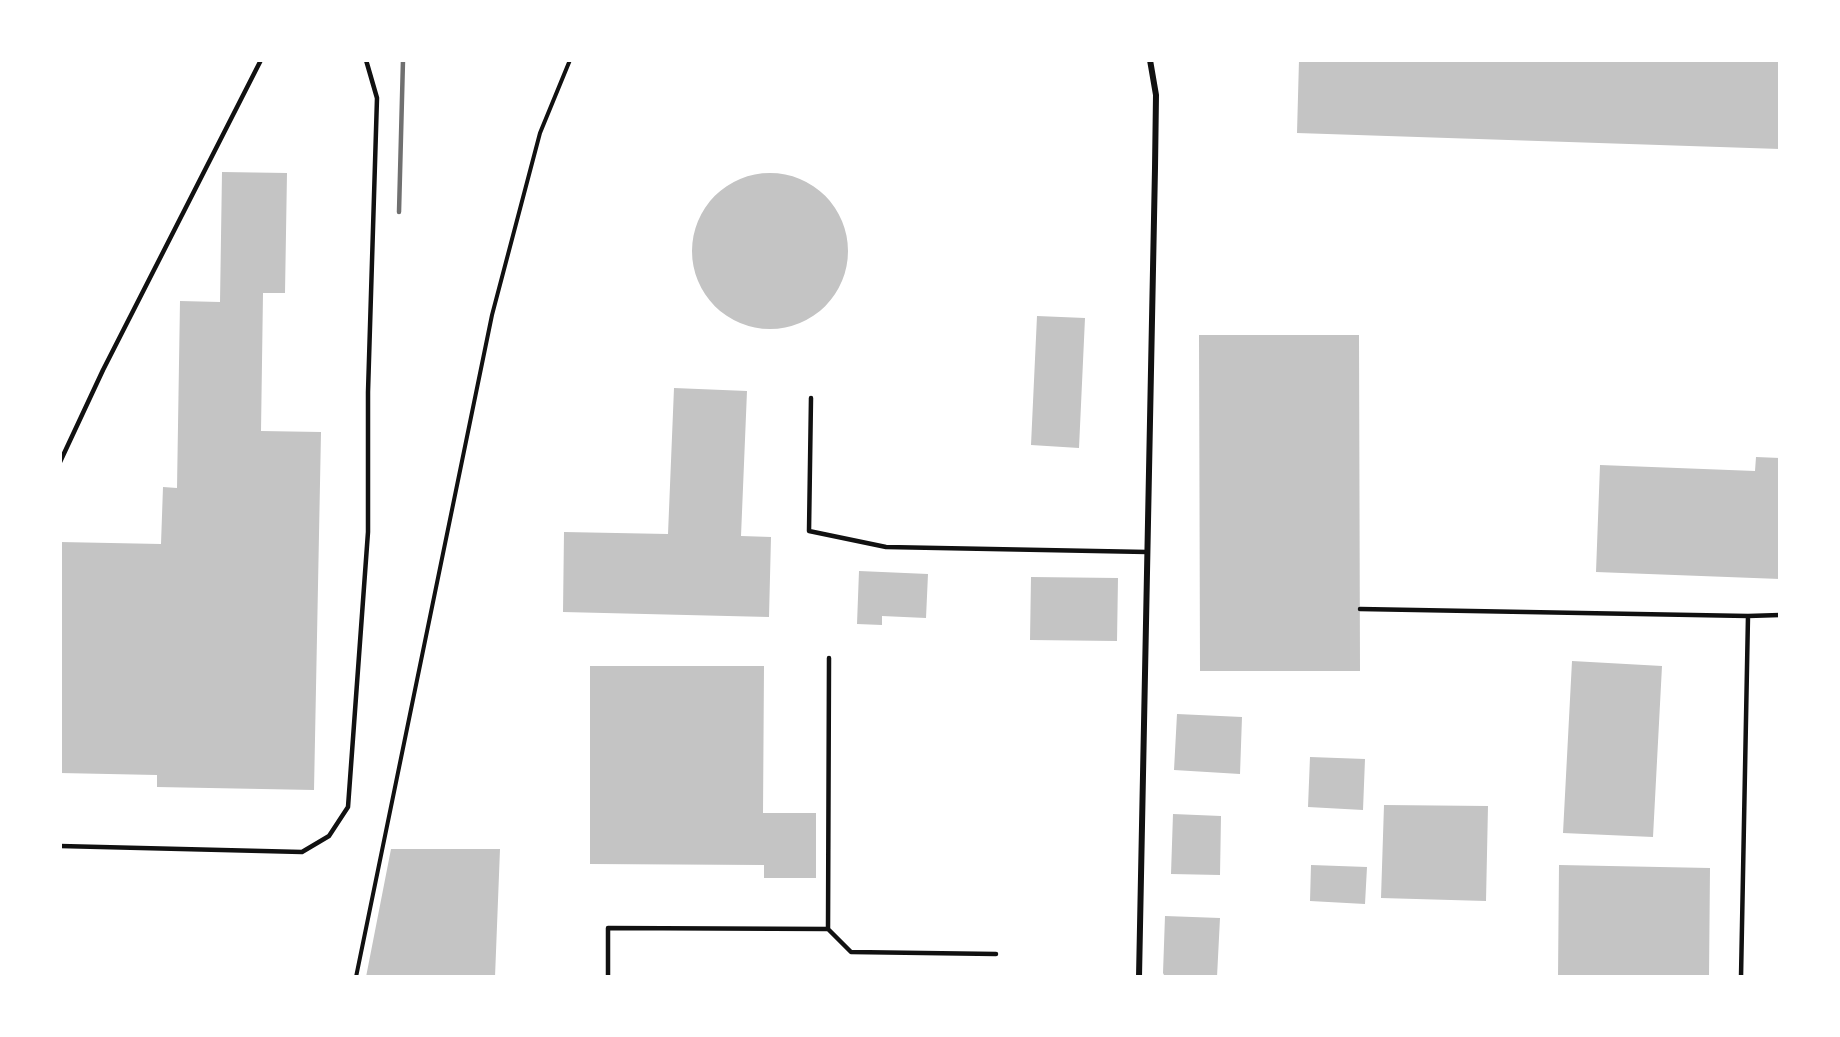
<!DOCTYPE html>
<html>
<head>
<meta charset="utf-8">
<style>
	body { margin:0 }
	#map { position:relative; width:1840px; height:1037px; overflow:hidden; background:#fff; font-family:"Open Sans",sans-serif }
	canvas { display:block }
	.frame { position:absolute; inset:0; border:62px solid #fff; pointer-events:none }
</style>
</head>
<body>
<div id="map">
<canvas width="1840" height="1037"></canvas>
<div class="frame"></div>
</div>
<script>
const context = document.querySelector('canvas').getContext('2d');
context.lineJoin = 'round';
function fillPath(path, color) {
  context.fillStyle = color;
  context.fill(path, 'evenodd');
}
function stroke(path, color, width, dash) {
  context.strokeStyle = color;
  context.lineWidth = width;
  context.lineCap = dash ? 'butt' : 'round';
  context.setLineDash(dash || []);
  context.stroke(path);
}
const building = new Path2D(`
	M 1299,60 L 1780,60 L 1780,149 L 1297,133 Z
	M 222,172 L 287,173 L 285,293 L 263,293 L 261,431 L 321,432 L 314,790 L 157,787 L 157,775 L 60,773 L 60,542 L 161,544 L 163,487 L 177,488 L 180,301 L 220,302 Z
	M692 251a78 78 0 1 1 156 0a78 78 0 1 1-156 0Z
	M 1037,316 L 1085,318 L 1079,448 L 1031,445 Z
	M 1199,335 L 1359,335 L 1360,671 L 1200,671 Z
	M 674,388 L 747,391 L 741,536 L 771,537 L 769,617 L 563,612 L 564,532 L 668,534 Z
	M 1756,457 L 1780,458 L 1780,579 L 1596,572 L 1600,465 L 1755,471 Z
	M 859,571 L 928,574 L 926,618 L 882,616 L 882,625 L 857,624 Z
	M 1031,577 L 1118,578 L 1117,641 L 1030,640 Z
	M 1572,661 L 1662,666 L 1653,837 L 1563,833 Z
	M 590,666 L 764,666 L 763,813 L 816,813 L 816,878 L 764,878 L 764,865 L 590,864 Z
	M 1177,714 L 1242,717 L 1240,774 L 1174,770 Z
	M 1310,757 L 1365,759 L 1363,810 L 1308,807 Z
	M 1384,805 L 1488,806 L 1486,901 L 1381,898 Z
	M 1173,814 L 1221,816 L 1220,875 L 1171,874 Z
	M 391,849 L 500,849 L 495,977 L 366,977 Z
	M 1311,865 L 1367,867 L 1365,904 L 1310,901 Z
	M 1559,865 L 1710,868 L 1709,977 L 1558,977 Z
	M 1165,916 L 1220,918 L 1217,977 L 1165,977 L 1163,973 Z`);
const path = new Path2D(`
	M 356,977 L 492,315 L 540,133 L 570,60`);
const service = new Path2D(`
	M 811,398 L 809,531 L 886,547 L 1147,552
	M 60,462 L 103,370 L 261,60
	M 1360,609 L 1748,616 L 1741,977
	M 1748,616 L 1780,615
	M 60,846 L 302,852 L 329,836 L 348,807 L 368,532 L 368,392 L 377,98 L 366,60
	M 828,929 L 851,952 L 996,954
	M 608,977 L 608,928 L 828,929 L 829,658`);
const minor = new Path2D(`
	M 1139,977 L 1155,168 L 1156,95 L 1150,60`);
const rail = new Path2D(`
	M 399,212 L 403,60`);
fillPath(building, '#c4c4c4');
stroke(path, '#111', 4);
stroke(service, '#111', 4.5);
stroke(minor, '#111', 6);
stroke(rail, '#707070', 4.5);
</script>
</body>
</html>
